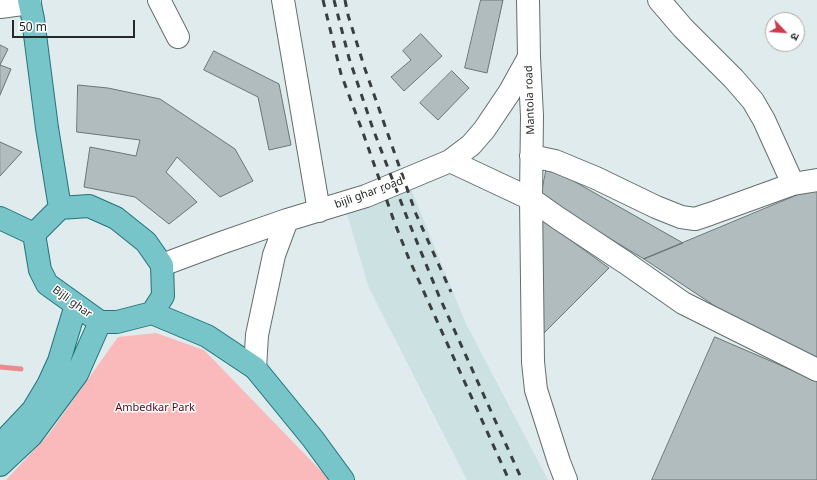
<!DOCTYPE html>
<html>
<head>
<meta charset="utf-8">
<style>
	body { margin:0 }
	#map { position:relative; width:817px; height:480px; overflow:hidden; background:#dfebec; font-family:"Noto Sans","Noto Sans Devanagari",sans-serif }
	canvas { display:block }
	.north { position:absolute; left:765px; top:12px; width:40px; height:40px; box-sizing:border-box; background:#fff; border:1px solid #a8a9a9; border-radius:50%; rotate:115deg; font-size:11px; font-weight:700; line-height:16px; text-align:center; color:#252929 }
	.north::after { content:''; display:block; margin:auto; width:14px; height:18px; background:#cb3b4d; clip-path:polygon(50% 0,100% 100%,50% 72%,0 100%) }
	.scale { position:absolute; left:12px; top:20px; width:123px; height:18px; box-sizing:border-box; border:2px solid #252929; border-top:0; padding-left:5px; font-size:12px; line-height:14px; white-space:nowrap; color:#252929; -webkit-text-stroke:3px #fff; paint-order:stroke }
</style>
</head>
<body>
<div id="map">
<canvas width="817" height="480"></canvas>
<div class="north">उ</div>
<div class="scale">50 m</div>
</div>
<script>
const context = document.querySelector('canvas').getContext('2d');
context.lineJoin = 'round';
function fillPath(path, color) {
  context.fillStyle = color;
  context.fill(path, 'evenodd');
}
function stroke(path, color, width, dash) {
  context.strokeStyle = color;
  context.lineWidth = width;
  context.lineCap = dash ? 'butt' : 'round';
  context.setLineDash(dash || []);
  context.stroke(path);
}
function write(font, color, halo, rows, align = 'center') {
  context.font = font + ' "Noto Sans",sans-serif';
  context.lineWidth = 3;
  context.setLineDash([]);
  context.textBaseline = 'middle';
  context.strokeStyle = halo;
  context.fillStyle = color;
  for (const [text, x, y, turn = 0] of rows) {
    context.save();
    context.translate(x, y);
    context.rotate((+turn || 0) * Math.PI / 180);
    context.textAlign = isNaN(turn) ? turn : align;
    if (halo) context.strokeText(text, 0, 0);
    context.fillText(text, 0, 0);
    context.restore();
  }
}
const built = new Path2D(`
	M 411,189 L 466,324 L 548,480 L 467,480 L 369,288 L 347,214 Z`);
const green = new Path2D(`
	M 156,333 L 204,350 L 323,473 L 328,480 L 6,480 L 49,434 L 118,337 Z`);
const stream = new Path2D(`
	M 0,367 L 21,369`);
const building = new Path2D(`
	M 481,0 L 503,0 L 487,73 L 465,68 Z
	M 421,34 L 442,56 L 404,91 L 391,77 L 411,60 L 403,51 Z
	M 0,45 L 8,49 L 0,65 L 11,69 L 0,95 Z
	M 214,51 L 279,84 L 291,145 L 269,150 L 258,97 L 204,70 Z
	M 452,71 L 469,88 L 438,120 L 420,103 Z
	M 78,85 L 108,88 L 160,99 L 235,149 L 253,181 L 220,197 L 177,157 L 166,172 L 197,202 L 169,224 L 135,197 L 84,187 L 90,147 L 136,156 L 140,140 L 77,132 Z
	M 0,142 L 22,152 L 0,176 Z
	M 547,166 L 683,243 L 644,259 L 541,197 Z
	M 817,187 L 817,358 L 733,318 L 644,259 Z
	M 536,215 L 609,268 L 539,338 Z
	M 715,337 L 817,381 L 817,480 L 652,480 Z`);
const minor = new Path2D(`
	M 159,0 L 178,37
	M 283,0 L 319,211
	M 528,0 L 529,57 L 532,116 L 531,199 L 533,362 L 536,390 L 559,462 L 566,480
	M 659,0 L 683,28 L 734,79 L 753,101 L 764,120 L 793,184
	M 0,7 L 30,3
	M 531,156 L 555,161 L 596,178 L 656,207 L 681,217 L 695,219 L 710,214 L 793,184 L 817,180
	M 450,161 L 531,199 L 558,218 L 626,263 L 683,303 L 817,370
	M 162,265 L 221,243 L 287,220 L 366,196 L 450,161 L 471,145 L 484,130 L 509,93 L 529,57
	M 255,368 L 257,335 L 274,255 L 287,220`);
const major = new Path2D(`
	M 29,0 L 33,19 L 47,128 L 60,208
	M 89,206 L 116,218 L 146,242 L 162,265 L 163,296 L 152,313 L 117,322 L 100,322 L 47,284 L 40,270 L 34,234 L 60,208 Z
	M 0,218 L 34,234
	M 152,313 L 207,336 L 255,368 L 313,439 L 343,480
	M 0,445 L 33,410 L 48,385 L 59,361 L 76,305
	M 0,465 L 31,436 L 77,374 L 100,322`);
const rail = new Path2D(`
	M 323,0 L 341,74 L 362,130 L 394,221 L 409,259 L 509,480
	M 334,0 L 349,58 L 373,129 L 408,220 L 439,296 L 522,480
	M 345,0 L 348,15 L 365,69 L 416,214 L 451,292`);
const streetNames = [
	["Mantola road",530,100,-92],
	["bijli ghar road",369,193,-20],
	["Bijli ghar",72,302,36]
];
const parkNames = [
	["Ambedkar Park",155,408]
];
fillPath(built, '#cce1e2');
fillPath(green, '#fababb');
stroke(stream, '#e98c8f', 5);
fillPath(building, '#b0bcbd');
stroke(building, '#6a7576', 1);
stroke(minor, '#636e6f', 24);
stroke(major, '#20747a', 24);
stroke(minor, '#fff', 22);
stroke(major, '#77c4c9', 22);
stroke(rail, '#393e3e', 3, [7, 7]);
write('11px', '#252929', '#fff', streetNames);
write('11px', '#590416', '#fff', parkNames);
</script>
</body>
</html>
